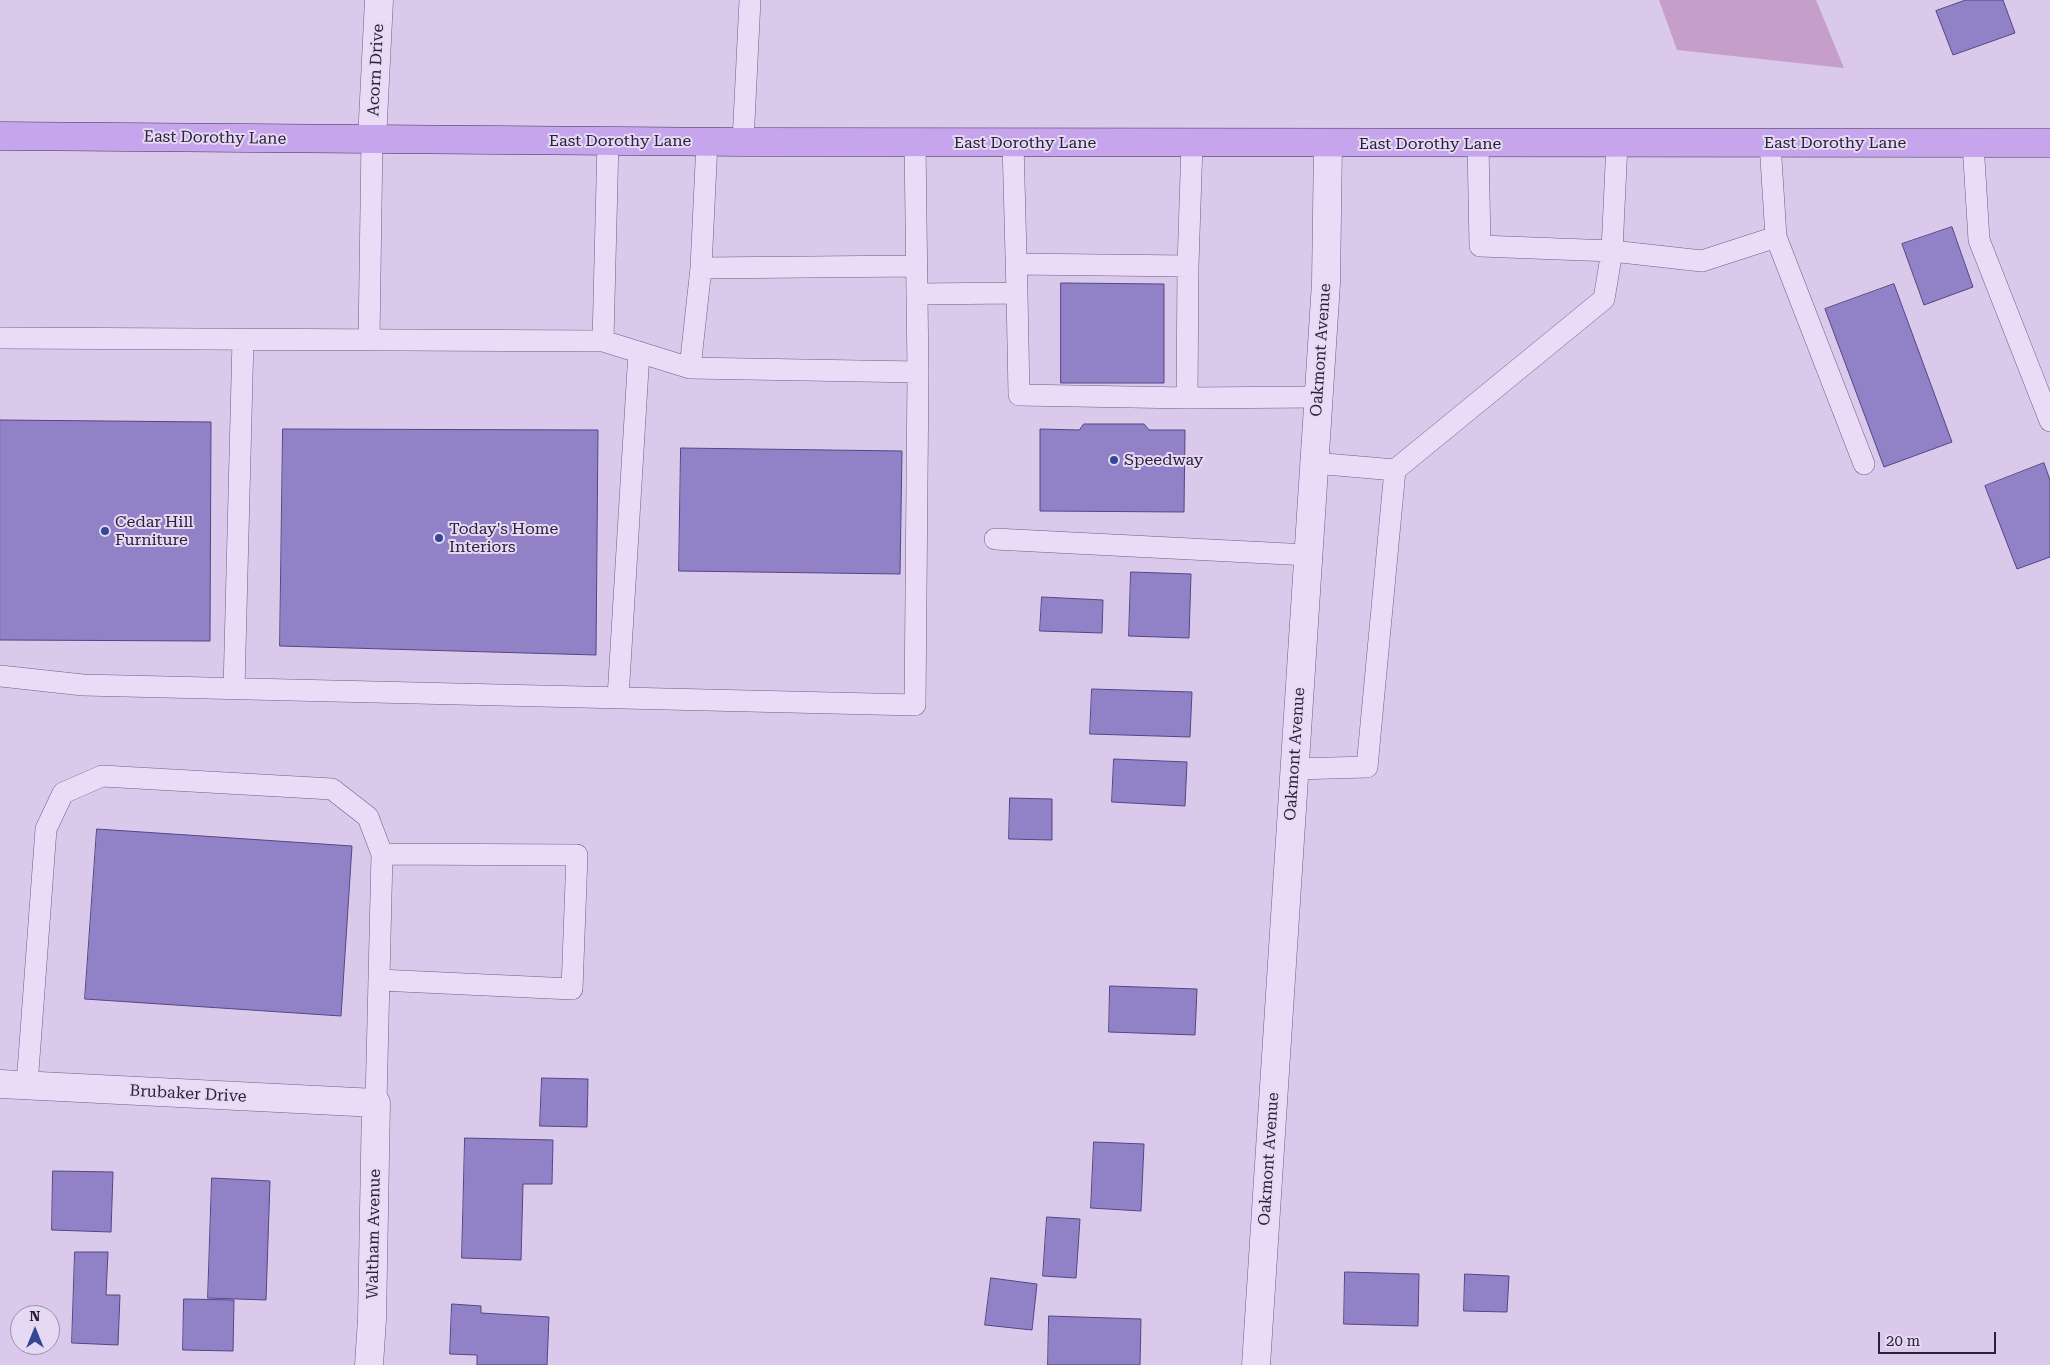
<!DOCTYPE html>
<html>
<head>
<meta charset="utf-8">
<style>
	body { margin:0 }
	#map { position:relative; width:2050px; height:1365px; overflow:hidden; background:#dbc9ec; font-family:"Roboto Serif",serif }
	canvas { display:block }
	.north { position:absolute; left:10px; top:1305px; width:50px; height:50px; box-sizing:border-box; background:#e6d9f4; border:1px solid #9a8fa9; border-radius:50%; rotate:0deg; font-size:14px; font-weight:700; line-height:20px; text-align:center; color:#282139 }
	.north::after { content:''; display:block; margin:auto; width:18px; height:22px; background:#334792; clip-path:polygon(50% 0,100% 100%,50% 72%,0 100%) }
	.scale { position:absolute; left:1878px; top:1332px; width:118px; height:22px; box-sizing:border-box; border:2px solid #282139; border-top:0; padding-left:6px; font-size:15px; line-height:18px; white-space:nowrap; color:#282139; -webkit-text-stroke:4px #e6d9f4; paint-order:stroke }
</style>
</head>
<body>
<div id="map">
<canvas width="2050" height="1365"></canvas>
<div class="north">N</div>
<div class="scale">20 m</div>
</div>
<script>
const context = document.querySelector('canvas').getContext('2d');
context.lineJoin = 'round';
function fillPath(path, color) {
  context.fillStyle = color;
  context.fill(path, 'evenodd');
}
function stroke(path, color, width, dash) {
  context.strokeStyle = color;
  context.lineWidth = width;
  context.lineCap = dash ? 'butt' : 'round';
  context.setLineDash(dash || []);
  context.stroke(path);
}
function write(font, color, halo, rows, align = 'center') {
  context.font = font + ' "Roboto Serif",serif';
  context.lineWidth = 4;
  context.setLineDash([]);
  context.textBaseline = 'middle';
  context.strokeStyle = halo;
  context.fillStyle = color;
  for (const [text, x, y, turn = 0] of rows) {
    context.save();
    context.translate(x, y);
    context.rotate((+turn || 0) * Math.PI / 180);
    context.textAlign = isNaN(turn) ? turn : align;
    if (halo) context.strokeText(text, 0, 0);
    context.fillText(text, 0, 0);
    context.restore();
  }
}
const green = new Path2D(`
	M 1659,0 L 1816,0 L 1844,68 L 1677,50 Z`);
const building = new Path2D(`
	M 1966,0 L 2003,0 L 2015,33 L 1953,55 L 1936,11 Z
	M 1952,227 L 1973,287 L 1924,305 L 1902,244 Z
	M 1061,283 L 1164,284 L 1164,383 L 1061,383 Z
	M 1894,284 L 1952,442 L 1884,467 L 1825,309 Z
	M 0,420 L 211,422 L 210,641 L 0,640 Z
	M 1084,424 L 1144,424 L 1149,430 L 1185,430 L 1184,512 L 1040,511 L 1040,429 L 1079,430 Z
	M 283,429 L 598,430 L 596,655 L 280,646 Z
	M 681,448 L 902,451 L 900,574 L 679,571 Z
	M 2044,463 L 2050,480 L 2050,557 L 2017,569 L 1985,486 Z
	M 1131,572 L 1191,574 L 1189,638 L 1129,636 Z
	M 1042,597 L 1103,600 L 1102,633 L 1040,631 Z
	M 1092,689 L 1192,692 L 1190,737 L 1090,734 Z
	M 1114,759 L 1187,762 L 1185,806 L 1112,802 Z
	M 1010,798 L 1052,799 L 1052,840 L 1009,839 Z
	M 97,829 L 352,846 L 341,1016 L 85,999 Z
	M 1110,986 L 1197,989 L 1195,1035 L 1109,1032 Z
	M 542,1078 L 588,1079 L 587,1127 L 540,1126 Z
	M 465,1138 L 553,1140 L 552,1184 L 523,1184 L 521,1260 L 462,1258 Z
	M 1094,1142 L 1144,1144 L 1141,1211 L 1091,1208 Z
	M 53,1171 L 113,1172 L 111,1232 L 52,1230 Z
	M 212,1178 L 270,1181 L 266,1300 L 208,1298 Z
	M 1047,1217 L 1080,1219 L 1076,1278 L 1043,1276 Z
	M 75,1252 L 108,1252 L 106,1295 L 120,1295 L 118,1345 L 72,1343 Z
	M 1345,1272 L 1419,1274 L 1418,1326 L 1344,1324 Z
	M 1465,1274 L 1509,1276 L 1507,1312 L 1464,1311 Z
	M 991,1278 L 1037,1284 L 1032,1330 L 985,1325 Z
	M 184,1299 L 234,1300 L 233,1351 L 183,1350 Z
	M 452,1304 L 481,1306 L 481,1313 L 549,1317 L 547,1365 L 477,1365 L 477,1355 L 450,1354 Z
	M 1049,1316 L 1141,1319 L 1140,1365 L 1048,1365 Z`);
const service = new Path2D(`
	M 707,142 L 701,268 L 917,266
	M 743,142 L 750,0
	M 1770,143 L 1776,237 L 1864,464
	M 1973,143 L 1979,240 L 2050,421
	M 1478,144 L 1480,246 L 1612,251 L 1702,261 L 1776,237
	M 1016,264 L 1188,266 L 1187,398 L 1318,397
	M 1188,266 L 1192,143
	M 1017,293 L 1019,395 L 1187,398
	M 917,294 L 1017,293 L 1013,143
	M 0,338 L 603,341 L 608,141
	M 369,340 L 372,140
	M 603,341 L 690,368 L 918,372 L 915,142
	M 690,368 L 701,268
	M 1395,470 L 1604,299 L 1612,251 L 1617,143
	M 995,539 L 1308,555
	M 0,676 L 83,685 L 915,705 L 918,372
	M 234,689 L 243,339
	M 618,698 L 639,352
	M 1295,769 L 1367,767 L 1395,470 L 1314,463
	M 379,980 L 572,989 L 577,855 L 382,854
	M 27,1085 L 46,829 L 63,793 L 102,776 L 332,789 L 368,817 L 382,854 L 376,1103`);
const minor = new Path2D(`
	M 372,140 L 379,0
	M 0,1084 L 376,1103 L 372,1319 L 369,1365
	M 1256,1365 L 1326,283 L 1328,144`);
const primary = new Path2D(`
	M 0,136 L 743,142 L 2050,143`);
const markers = [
	[1114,460,5,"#334792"],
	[105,531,5,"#334792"],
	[439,538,5,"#334792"]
];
const streetNames = [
	["Acorn Drive",376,70,-87],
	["East Dorothy Lane",215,138,1],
	["East Dorothy Lane",620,141],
	["East Dorothy Lane",1025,143],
	["East Dorothy Lane",1835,143],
	["East Dorothy Lane",1430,144],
	["Oakmont Avenue",1321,350,-86],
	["Oakmont Avenue",1295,754,-86],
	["Brubaker Drive",188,1094,3],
	["Oakmont Avenue",1269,1159,-86],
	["Waltham Avenue",374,1234,-89]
];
const poiNames = [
	["Speedway",1124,460],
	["Cedar Hill",115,522],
	["Furniture",115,540],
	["Today's Home",449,529],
	["Interiors",449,547]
];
fillPath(green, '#c69eca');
fillPath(building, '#9182c7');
stroke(building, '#524685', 1);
stroke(service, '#6c5f87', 22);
stroke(minor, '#6c5f87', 29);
stroke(primary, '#3c3356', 29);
stroke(service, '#eadcf7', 21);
stroke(minor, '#eadcf7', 28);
stroke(primary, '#c7a5ec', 28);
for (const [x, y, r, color] of markers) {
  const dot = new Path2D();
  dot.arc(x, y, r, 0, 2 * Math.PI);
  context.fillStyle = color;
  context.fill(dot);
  stroke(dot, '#e6d9f4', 2);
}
write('16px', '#282139', '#e6d9f4', streetNames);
write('16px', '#282139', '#e6d9f4', poiNames, 'left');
</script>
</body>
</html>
